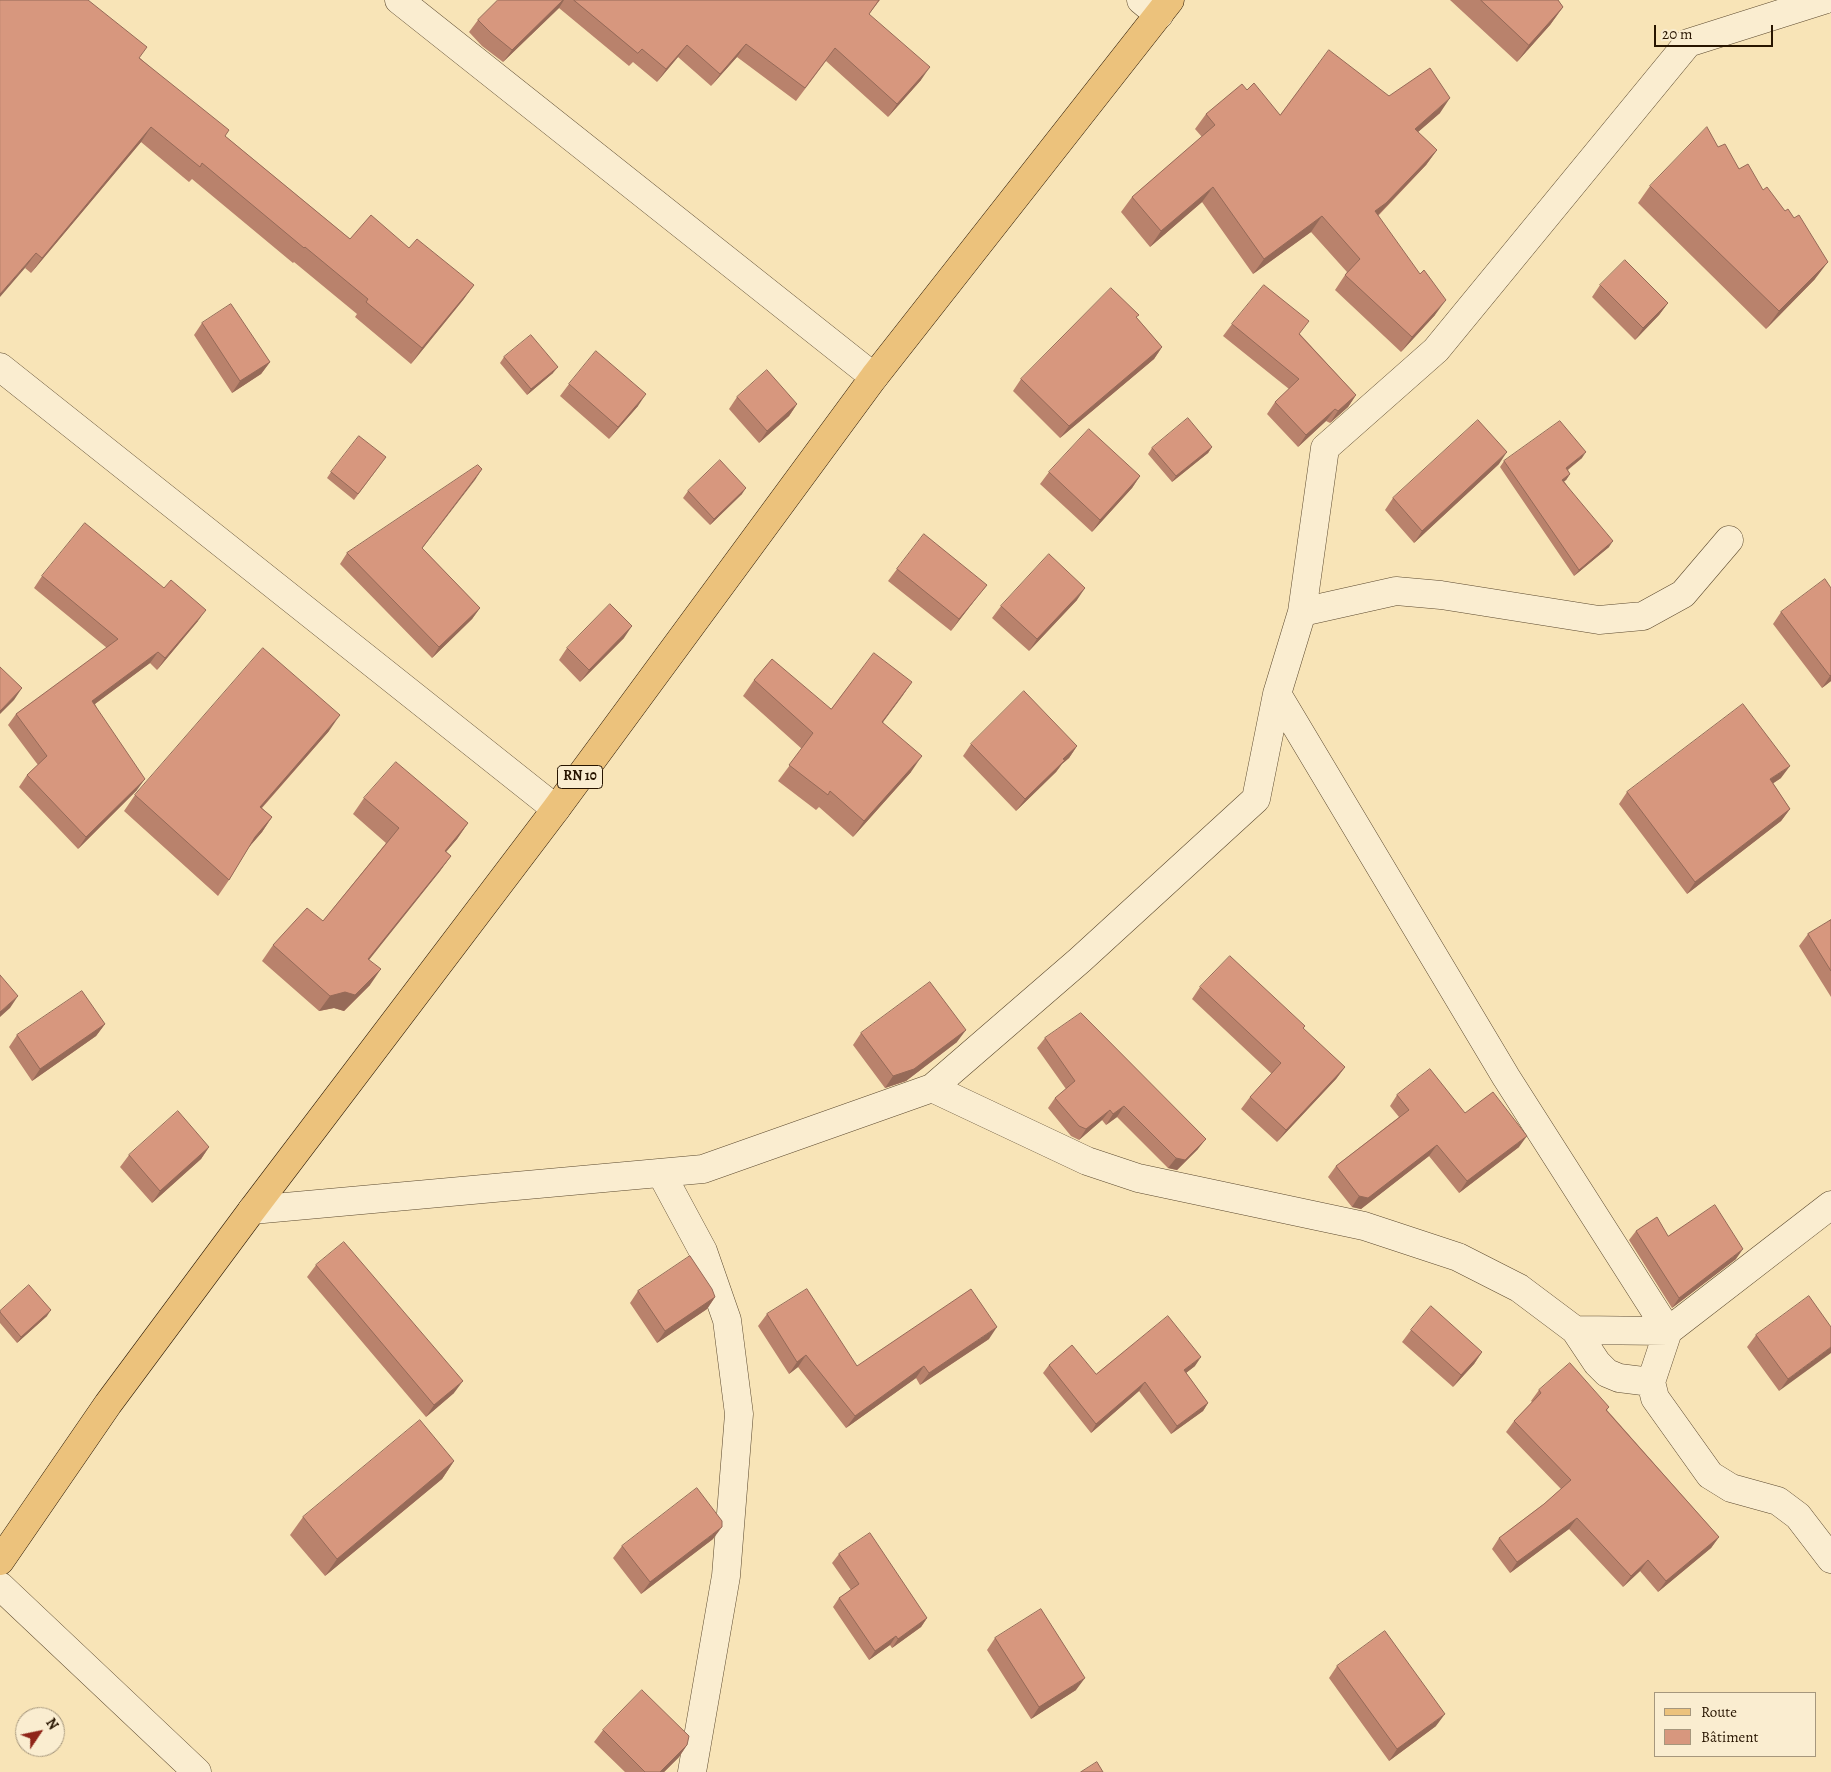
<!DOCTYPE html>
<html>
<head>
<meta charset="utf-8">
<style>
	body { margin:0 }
	#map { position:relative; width:1831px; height:1772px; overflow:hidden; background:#f8e4b7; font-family:Alegreya,serif }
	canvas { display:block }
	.legend { position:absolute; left:1654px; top:1692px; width:162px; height:65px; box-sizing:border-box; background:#faedd0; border:1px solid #a6977d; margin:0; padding:6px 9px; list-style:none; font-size:15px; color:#281500 }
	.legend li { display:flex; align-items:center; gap:10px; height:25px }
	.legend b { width:25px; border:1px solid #a6977d }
	.north { position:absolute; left:15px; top:1707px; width:50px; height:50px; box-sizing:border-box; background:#faedd0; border:1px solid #a6977d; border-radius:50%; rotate:56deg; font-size:14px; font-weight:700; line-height:20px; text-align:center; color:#281500 }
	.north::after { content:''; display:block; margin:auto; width:18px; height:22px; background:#8f2418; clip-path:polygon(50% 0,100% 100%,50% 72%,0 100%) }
	.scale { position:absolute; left:1654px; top:25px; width:119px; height:22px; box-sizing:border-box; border:2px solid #281500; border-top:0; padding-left:6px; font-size:15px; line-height:18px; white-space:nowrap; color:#281500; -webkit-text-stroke:4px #faedd0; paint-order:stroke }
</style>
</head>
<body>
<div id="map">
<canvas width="1831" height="1772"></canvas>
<ul class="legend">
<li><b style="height:6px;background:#ecc27c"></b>Route</li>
<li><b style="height:14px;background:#d7977e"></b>Bâtiment</li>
</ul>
<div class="north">N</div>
<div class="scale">20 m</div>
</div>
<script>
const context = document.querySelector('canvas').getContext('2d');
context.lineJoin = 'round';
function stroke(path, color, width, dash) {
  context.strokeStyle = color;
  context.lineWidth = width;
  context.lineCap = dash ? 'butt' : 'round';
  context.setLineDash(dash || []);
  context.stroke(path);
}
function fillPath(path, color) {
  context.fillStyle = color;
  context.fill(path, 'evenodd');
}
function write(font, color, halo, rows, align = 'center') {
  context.font = font + ' Alegreya,serif';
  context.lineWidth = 4.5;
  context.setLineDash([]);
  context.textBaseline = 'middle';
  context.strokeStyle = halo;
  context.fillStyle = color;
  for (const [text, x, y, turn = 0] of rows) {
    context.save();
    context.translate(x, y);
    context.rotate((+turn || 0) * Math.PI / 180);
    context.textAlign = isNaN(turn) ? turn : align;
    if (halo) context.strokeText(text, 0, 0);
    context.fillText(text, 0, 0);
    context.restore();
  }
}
const minor = new Path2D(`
	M 399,0 L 874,377
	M 1141,0 L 1159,15
	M 0,367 L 556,809
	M 1302,612 L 1396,591 L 1441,595 L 1599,620 L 1643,616 L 1683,594 L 1729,540
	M 1277,694 L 1506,1077 L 1668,1331 L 1831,1205
	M 932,1088 L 1087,1161 L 1138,1178 L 1364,1226 L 1458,1257 L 1519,1288 L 1575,1330 L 1597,1363 L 1607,1373 L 1619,1378 L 1651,1382
	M 661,1173 L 703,1251 L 727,1320 L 739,1414 L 726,1576 L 692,1772
	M 252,1210 L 703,1169 L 932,1088 L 1080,960 L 1256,799 L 1277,694 L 1302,612 L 1325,448 L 1436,350 L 1688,43 L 1824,0
	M 1575,1330 L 1668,1331 L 1651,1382 L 1655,1398 L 1710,1475 L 1731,1488 L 1778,1501 L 1798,1516 L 1831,1559
	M 0,1586 L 197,1772`);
const primary = new Path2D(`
	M 0,1561 L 108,1404 L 252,1210 L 556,809 L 874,377 L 1170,0`);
const wall = new Path2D(`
	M 498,0 L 880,0 L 869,14 L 921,80 L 888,117 L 826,61 L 796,101 L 737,57 L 711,86 L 678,57 L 657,82 L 633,62 L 629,66 L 559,8 L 503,62 L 482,46 L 469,32 L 478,20 Z
	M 1450,0 L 1558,0 L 1563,7 L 1550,25 L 1517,62 Z
	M 140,58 L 225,136 L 350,239 L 409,248 L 474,285 L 463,300 L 411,364 L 355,317 L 357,314 L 294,262 L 293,263 L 192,179 L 189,182 L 141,142 L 31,273 L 25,268 Z
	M 1247,90 L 1280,115 L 1389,96 L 1440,113 L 1418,132 L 1437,150 L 1426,165 L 1378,216 L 1435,315 L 1401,352 L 1335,290 L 1347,272 L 1311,232 L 1253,274 L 1202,202 L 1150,247 L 1121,212 L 1132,197 L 1202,137 L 1195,129 L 1206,114 Z
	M 1718,147 L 1739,169 L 1815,279 L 1766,329 L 1638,203 L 1650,186 Z
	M 1600,285 L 1668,303 L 1659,315 L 1635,340 L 1592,297 Z
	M 1137,318 L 1162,347 L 1154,359 L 1060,438 L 1013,391 L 1021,379 Z
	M 202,323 L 270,362 L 261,374 L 232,393 L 194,335 Z
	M 1232,324 L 1300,334 L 1356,395 L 1348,407 L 1330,423 L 1326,421 L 1298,447 L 1267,414 L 1275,402 L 1289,389 L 1223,336 Z
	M 504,357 L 553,373 L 527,395 L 500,363 Z
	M 569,384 L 638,406 L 609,439 L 560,396 Z
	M 737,397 L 797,404 L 789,416 L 759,443 L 729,409 Z
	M 1212,447 L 1208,453 L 1172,482 L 1148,454 L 1152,448 Z
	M 386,457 L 354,500 L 327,478 L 331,472 Z
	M 1582,458 L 1568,470 L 1570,474 L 1566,480 L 1564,481 L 1609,547 L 1574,576 L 1500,467 L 1504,461 Z
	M 1499,464 L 1414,543 L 1385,510 L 1393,498 Z
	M 482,469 L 422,548 L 480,608 L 472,619 L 432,658 L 340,564 L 347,553 Z
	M 1049,472 L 1140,476 L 1132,488 L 1092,532 L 1040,484 Z
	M 688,491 L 742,494 L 710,525 L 683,498 Z
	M 897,569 L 987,585 L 978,596 L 951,631 L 888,581 Z
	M 42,576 L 198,621 L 157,670 L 150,663 L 95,704 L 137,790 L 78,849 L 19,787 L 27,775 L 38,765 L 8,725 L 16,714 L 107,648 L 34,588 Z
	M 1831,588 L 1831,681 L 1822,688 L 1773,624 L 1781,612 Z
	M 1077,600 L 1029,651 L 992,618 L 1001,606 Z
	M 624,638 L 580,682 L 559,660 L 567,648 Z
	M 754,680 L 831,709 L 912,682 L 883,722 L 911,772 L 853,837 L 819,807 L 816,810 L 778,781 L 802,749 L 743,696 Z
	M 329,731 L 262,808 L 272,817 L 262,832 L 249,847 L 229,880 L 218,896 L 124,811 L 135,795 Z
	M 971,744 L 1077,746 L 1069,758 L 1062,764 L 1056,772 L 1016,811 L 963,756 Z
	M 1781,778 L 1773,783 L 1790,809 L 1781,821 L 1687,894 L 1619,804 L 1627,792 Z
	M 364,798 L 468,823 L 457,839 L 446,852 L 451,856 L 440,871 L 369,959 L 370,985 L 344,1011 L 334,1008 L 319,1011 L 262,961 L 273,945 L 323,921 L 386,843 L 353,814 Z
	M 1831,920 L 1831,997 L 1799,946 L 1808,934 Z
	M 1200,987 L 1305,1026 L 1303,1029 L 1345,1067 L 1336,1079 L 1277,1142 L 1241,1109 L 1250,1097 L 1272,1074 L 1192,999 Z
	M 105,1024 L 96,1036 L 32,1081 L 9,1047 L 17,1035 Z
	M 861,1033 L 957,1042 L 906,1081 L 885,1088 L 853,1045 Z
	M 1045,1038 L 1198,1149 L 1177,1170 L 1168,1168 L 1117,1117 L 1106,1125 L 1102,1120 L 1079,1140 L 1071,1136 L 1048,1108 L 1055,1098 L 1066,1089 L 1037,1048 Z
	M 1397,1095 L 1465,1113 L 1519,1147 L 1459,1193 L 1429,1156 L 1361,1209 L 1352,1207 L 1328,1177 L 1336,1166 L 1399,1117 L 1390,1106 Z
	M 209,1147 L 201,1159 L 152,1203 L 120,1167 L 129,1155 Z
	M 1636,1231 L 1668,1236 L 1736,1259 L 1672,1308 L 1629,1240 Z
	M 316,1265 L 454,1393 L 426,1417 L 307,1277 Z
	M 638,1291 L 715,1297 L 707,1309 L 657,1343 L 630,1303 Z
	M 0,1311 L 47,1316 L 17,1343 L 0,1323 Z
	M 767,1314 L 857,1366 L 989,1339 L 920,1385 L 916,1378 L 846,1428 L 798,1367 L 789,1374 L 758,1326 Z
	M 1831,1327 L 1779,1391 L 1747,1347 L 1756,1335 Z
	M 1411,1330 L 1482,1352 L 1474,1364 L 1453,1387 L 1402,1342 Z
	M 1049,1365 L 1096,1374 L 1195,1366 L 1186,1373 L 1208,1403 L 1203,1411 L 1171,1434 L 1139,1391 L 1091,1433 L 1043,1373 Z
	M 1539,1390 L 1609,1407 L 1607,1410 L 1719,1537 L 1711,1548 L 1658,1592 L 1640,1571 L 1623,1587 L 1569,1529 L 1510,1573 L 1492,1549 L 1499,1538 L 1544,1504 L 1561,1489 L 1506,1432 L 1514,1421 L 1532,1402 L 1531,1401 Z
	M 454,1461 L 442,1479 L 325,1576 L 290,1535 L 303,1517 Z
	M 713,1539 L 641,1594 L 613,1558 L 622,1546 Z
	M 839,1554 L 927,1618 L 921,1627 L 892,1648 L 890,1645 L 869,1660 L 833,1607 L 839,1598 L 851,1590 L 832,1563 Z
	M 995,1638 L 1076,1690 L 1031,1719 L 987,1650 Z
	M 1337,1666 L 1436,1726 L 1389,1761 L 1329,1678 Z
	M 603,1730 L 687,1745 L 679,1757 L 664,1772 L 625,1772 L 594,1742 Z`);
const shadedWall = new Path2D(`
	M 563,0 L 564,0 L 559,8 L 503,62 L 512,50 Z
	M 1563,7 L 1550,25 L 1517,62 L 1529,45 Z
	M 746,44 L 737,57 L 711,86 L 720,74 Z
	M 687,45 L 678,57 L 657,82 L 666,69 Z
	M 930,67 L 921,80 L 888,117 L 897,104 Z
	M 1450,98 L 1440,113 L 1404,144 L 1415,129 Z
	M 151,127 L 141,142 L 31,273 L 42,258 Z
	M 1437,150 L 1426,165 L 1375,218 L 1375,211 Z
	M 1213,187 L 1202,202 L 1150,247 L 1161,231 Z
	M 1322,216 L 1311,232 L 1253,274 L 1264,259 Z
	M 36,253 L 25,268 L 0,297 L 0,294 Z
	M 1828,262 L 1815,279 L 1766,329 L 1779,311 Z
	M 474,285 L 463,300 L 411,364 L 422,348 Z
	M 1446,300 L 1435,315 L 1401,352 L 1412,337 Z
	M 1668,303 L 1659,315 L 1635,340 L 1643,328 Z
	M 1162,347 L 1154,359 L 1060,438 L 1069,426 Z
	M 270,362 L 261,374 L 232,393 L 240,381 Z
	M 558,367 L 553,373 L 527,395 L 531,389 Z
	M 646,394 L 638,406 L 609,439 L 618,427 Z
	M 1356,395 L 1348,407 L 1330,423 L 1338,411 Z
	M 797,404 L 789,416 L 759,443 L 767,431 Z
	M 1335,409 L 1326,421 L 1298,447 L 1306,435 Z
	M 1212,447 L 1208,453 L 1172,482 L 1176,476 Z
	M 1507,452 L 1499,464 L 1414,543 L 1422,531 Z
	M 1586,452 L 1582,458 L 1562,474 L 1566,468 Z
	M 482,469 L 475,480 L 414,559 L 422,548 Z
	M 1570,474 L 1566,480 L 1558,486 L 1562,480 Z
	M 1140,476 L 1132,488 L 1092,532 L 1100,520 Z
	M 746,488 L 742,494 L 710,525 L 714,519 Z
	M 1613,541 L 1609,547 L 1574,576 L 1579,570 Z
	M 987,585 L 978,596 L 951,631 L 959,619 Z
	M 1085,588 L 1077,600 L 1029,651 L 1037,639 Z
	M 480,608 L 472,619 L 432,658 L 439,647 Z
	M 206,610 L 198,621 L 157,670 L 165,658 Z
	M 632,626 L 624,638 L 580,682 L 589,670 Z
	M 158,652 L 150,663 L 84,712 L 92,701 Z
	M 1831,675 L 1831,681 L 1822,688 L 1830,676 Z
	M 912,682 L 901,698 L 871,738 L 882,722 Z
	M 22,688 L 14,700 L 0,714 L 0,711 Z
	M 340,715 L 329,731 L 249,822 L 260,807 Z
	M 1077,746 L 1069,758 L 1062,764 L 1056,772 L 1016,811 L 1025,799 L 1063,759 Z
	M 922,756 L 911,772 L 853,837 L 864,821 Z
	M 1790,766 L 1781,778 L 1762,791 L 1770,779 Z
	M 145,779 L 137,790 L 78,849 L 86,837 Z
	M 1790,809 L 1781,821 L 1687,894 L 1695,882 Z
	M 272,817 L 262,832 L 244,853 L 255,837 Z
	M 468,823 L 457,839 L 433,867 L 445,851 Z
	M 451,856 L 440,871 L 357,975 L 368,959 Z
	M 381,969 L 370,985 L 344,1011 L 334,1008 L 319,1011 L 330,996 Z
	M 18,996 L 10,1008 L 0,1017 L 0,1012 Z
	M 105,1024 L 96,1036 L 32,1081 L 40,1069 Z
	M 966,1030 L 957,1042 L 906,1081 L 885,1088 L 893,1076 Z
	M 1345,1067 L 1336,1079 L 1277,1142 L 1286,1130 Z
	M 1124,1106 L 1117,1117 L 1106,1125 L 1113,1114 Z
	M 1110,1110 L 1102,1120 L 1079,1140 L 1086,1129 Z
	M 1527,1136 L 1519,1147 L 1459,1193 L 1467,1181 Z
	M 1206,1139 L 1198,1149 L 1177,1170 L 1168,1168 L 1176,1158 Z
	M 1437,1145 L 1429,1156 L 1361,1209 L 1352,1207 L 1359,1196 Z
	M 209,1147 L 201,1159 L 152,1203 L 160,1191 Z
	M 1743,1249 L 1736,1259 L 1672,1308 L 1679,1298 Z
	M 715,1297 L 707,1309 L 657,1343 L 665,1331 Z
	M 51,1310 L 47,1316 L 17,1343 L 21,1337 Z
	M 997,1327 L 989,1339 L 920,1385 L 929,1373 Z
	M 1831,1347 L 1831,1353 L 1779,1391 L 1788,1379 Z
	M 1482,1352 L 1474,1364 L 1453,1387 L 1461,1375 Z
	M 806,1355 L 798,1367 L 789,1374 L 797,1362 Z
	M 1201,1357 L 1195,1366 L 1178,1379 L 1184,1370 Z
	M 924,1366 L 916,1378 L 846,1428 L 855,1416 Z
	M 463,1381 L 454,1393 L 426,1417 L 434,1405 Z
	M 1145,1382 L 1139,1391 L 1091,1433 L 1096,1424 Z
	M 1208,1403 L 1203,1411 L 1171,1434 L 1177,1426 Z
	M 454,1461 L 442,1479 L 325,1576 L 337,1559 Z
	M 1577,1518 L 1569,1529 L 1510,1573 L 1517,1562 Z
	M 722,1527 L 713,1539 L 641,1594 L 650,1582 Z
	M 1719,1537 L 1711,1548 L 1658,1592 L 1666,1581 Z
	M 1648,1560 L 1640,1571 L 1623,1587 L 1631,1576 Z
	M 927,1618 L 921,1627 L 892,1648 L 898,1639 Z
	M 896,1636 L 890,1645 L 869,1660 L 875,1651 Z
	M 1085,1678 L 1076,1690 L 1031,1719 L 1039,1707 Z
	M 1445,1714 L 1436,1726 L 1389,1761 L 1397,1749 Z
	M 687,1745 L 679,1757 L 664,1772 L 660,1772 Z`);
const building = new Path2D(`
	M 0,0 L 88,0 L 147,47 L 139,58 L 229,130 L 225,136 L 350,239 L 371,215 L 409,248 L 417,239 L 474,285 L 422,348 L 366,302 L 368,299 L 305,247 L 304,248 L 202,163 L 200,167 L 151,127 L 42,258 L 36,253 L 0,294 Z
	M 498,0 L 563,0 L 512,50 L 491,33 L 478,20 Z
	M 574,0 L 879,0 L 869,14 L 930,67 L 897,104 L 835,48 L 805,88 L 746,44 L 720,74 L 687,45 L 666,69 L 642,49 L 638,53 Z
	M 1481,0 L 1558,0 L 1563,7 L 1529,45 Z
	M 1329,50 L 1389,96 L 1430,68 L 1450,98 L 1415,129 L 1437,150 L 1386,203 L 1375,211 L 1420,274 L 1424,270 L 1446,300 L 1412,337 L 1345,275 L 1360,259 L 1322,216 L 1264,259 L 1213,187 L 1161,231 L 1132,197 L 1215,125 L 1206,114 L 1242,84 L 1247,90 L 1254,83 L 1280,115 Z
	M 1707,127 L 1718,147 L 1725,144 L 1739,169 L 1748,164 L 1763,190 L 1767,187 L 1785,211 L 1788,209 L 1794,218 L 1799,215 L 1828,262 L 1779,311 L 1650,186 Z
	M 1625,260 L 1668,303 L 1643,328 L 1600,285 Z
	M 1264,285 L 1309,321 L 1299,334 L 1356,395 L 1338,411 L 1335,409 L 1306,435 L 1275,402 L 1299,379 L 1232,324 Z
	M 1111,288 L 1139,315 L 1136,317 L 1162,347 L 1069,426 L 1021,379 Z
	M 231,304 L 270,362 L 240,381 L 202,323 Z
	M 531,335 L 558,367 L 531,389 L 504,357 Z
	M 596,351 L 646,394 L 618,427 L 569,384 Z
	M 767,370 L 797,404 L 767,431 L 737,397 Z
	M 1188,418 L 1212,447 L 1176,476 L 1152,448 Z
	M 1478,420 L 1507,452 L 1422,531 L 1393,498 Z
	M 1560,421 L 1586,452 L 1566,468 L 1570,474 L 1562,480 L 1613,541 L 1579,570 L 1504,461 Z
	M 1089,429 L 1140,476 L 1100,520 L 1049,472 Z
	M 359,436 L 386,457 L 358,494 L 331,472 Z
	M 720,460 L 746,488 L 714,519 L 688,491 Z
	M 478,465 L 482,469 L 422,548 L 480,608 L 439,647 L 347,553 Z
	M 85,523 L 164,588 L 171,580 L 206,610 L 165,658 L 158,652 L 92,701 L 145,779 L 86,837 L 27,775 L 47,756 L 16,714 L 118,639 L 42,576 Z
	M 924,534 L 987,585 L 959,619 L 897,569 Z
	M 1049,554 L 1085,588 L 1037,639 L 1001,606 Z
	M 1825,579 L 1831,588 L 1831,675 L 1830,676 L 1781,612 Z
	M 610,604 L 632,626 L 589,670 L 567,648 Z
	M 263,648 L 340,715 L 260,807 L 272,817 L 255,837 L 229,880 L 135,795 Z
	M 874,653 L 912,682 L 882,722 L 922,756 L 864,821 L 830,791 L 828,795 L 789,765 L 813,733 L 754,680 L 772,659 L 831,709 Z
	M 0,667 L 22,688 L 0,711 Z
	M 1024,691 L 1077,746 L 1063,759 L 1065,760 L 1025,799 L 971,744 Z
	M 1743,704 L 1790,766 L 1770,779 L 1790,809 L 1695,882 L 1627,792 Z
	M 396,762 L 468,823 L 445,851 L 451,856 L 368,959 L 381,969 L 355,995 L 345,992 L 330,996 L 273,945 L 307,908 L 323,921 L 399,828 L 364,798 Z
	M 1831,920 L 1831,971 L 1808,934 Z
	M 1230,956 L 1305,1026 L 1303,1028 L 1345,1067 L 1286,1130 L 1250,1097 L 1281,1063 L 1200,987 Z
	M 0,975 L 18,996 L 0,1012 Z
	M 930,982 L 966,1030 L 914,1069 L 893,1076 L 861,1033 Z
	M 82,991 L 105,1024 L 40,1069 L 17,1035 Z
	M 1081,1013 L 1206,1139 L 1185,1160 L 1176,1158 L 1124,1106 L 1113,1114 L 1110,1110 L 1086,1129 L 1079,1126 L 1055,1098 L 1075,1081 L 1045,1038 Z
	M 1430,1069 L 1465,1113 L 1493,1092 L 1527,1136 L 1467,1181 L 1437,1145 L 1368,1198 L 1359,1196 L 1336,1166 L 1409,1110 L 1397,1095 Z
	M 178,1111 L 209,1147 L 160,1191 L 129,1155 Z
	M 1715,1205 L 1743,1249 L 1679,1298 L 1636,1231 L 1657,1217 L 1668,1236 Z
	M 344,1242 L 463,1381 L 434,1405 L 316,1265 Z
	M 690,1256 L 712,1289 L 715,1297 L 665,1331 L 638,1291 Z
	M 29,1285 L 51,1310 L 21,1337 L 0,1312 L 0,1311 Z
	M 807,1289 L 857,1366 L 971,1289 L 997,1327 L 929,1373 L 924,1366 L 855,1416 L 806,1355 L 797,1362 L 767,1314 Z
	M 1809,1296 L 1831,1327 L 1831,1347 L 1788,1379 L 1756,1335 Z
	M 1431,1306 L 1482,1352 L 1461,1375 L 1411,1330 Z
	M 1168,1316 L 1201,1357 L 1184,1370 L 1208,1403 L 1177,1426 L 1145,1382 L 1096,1424 L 1049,1365 L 1072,1345 L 1096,1374 Z
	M 1570,1363 L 1609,1407 L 1606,1410 L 1719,1537 L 1666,1581 L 1648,1560 L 1631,1576 L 1577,1518 L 1517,1562 L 1499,1538 L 1544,1504 L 1571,1480 L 1514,1421 L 1541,1393 L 1539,1390 Z
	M 420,1420 L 454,1461 L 337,1559 L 303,1517 Z
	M 697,1488 L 722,1521 L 722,1527 L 650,1582 L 622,1546 Z
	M 870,1533 L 927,1618 L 898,1639 L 896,1636 L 875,1651 L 839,1598 L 859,1584 L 839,1554 Z
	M 1041,1609 L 1085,1678 L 1039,1707 L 995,1638 Z
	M 1385,1631 L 1445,1714 L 1397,1749 L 1337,1666 Z
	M 642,1690 L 689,1736 L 687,1745 L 660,1772 L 645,1772 L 603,1730 Z
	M 1097,1762 L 1103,1772 L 1081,1772 Z`);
const shields = [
	[580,777,45]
];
const shieldNames = [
	["RN 10",580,777]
];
stroke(minor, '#5c492e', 29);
stroke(primary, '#281500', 29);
stroke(minor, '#faedd0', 28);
stroke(primary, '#ecc27c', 28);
fillPath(wall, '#b9826c');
fillPath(shadedWall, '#966a58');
fillPath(building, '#d7977e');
stroke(building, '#966a58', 1);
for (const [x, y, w] of shields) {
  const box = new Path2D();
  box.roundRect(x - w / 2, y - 11.5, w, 23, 4);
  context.fillStyle = '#faedd0';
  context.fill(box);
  stroke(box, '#281500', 1);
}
write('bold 14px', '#281500', null, shieldNames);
</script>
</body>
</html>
